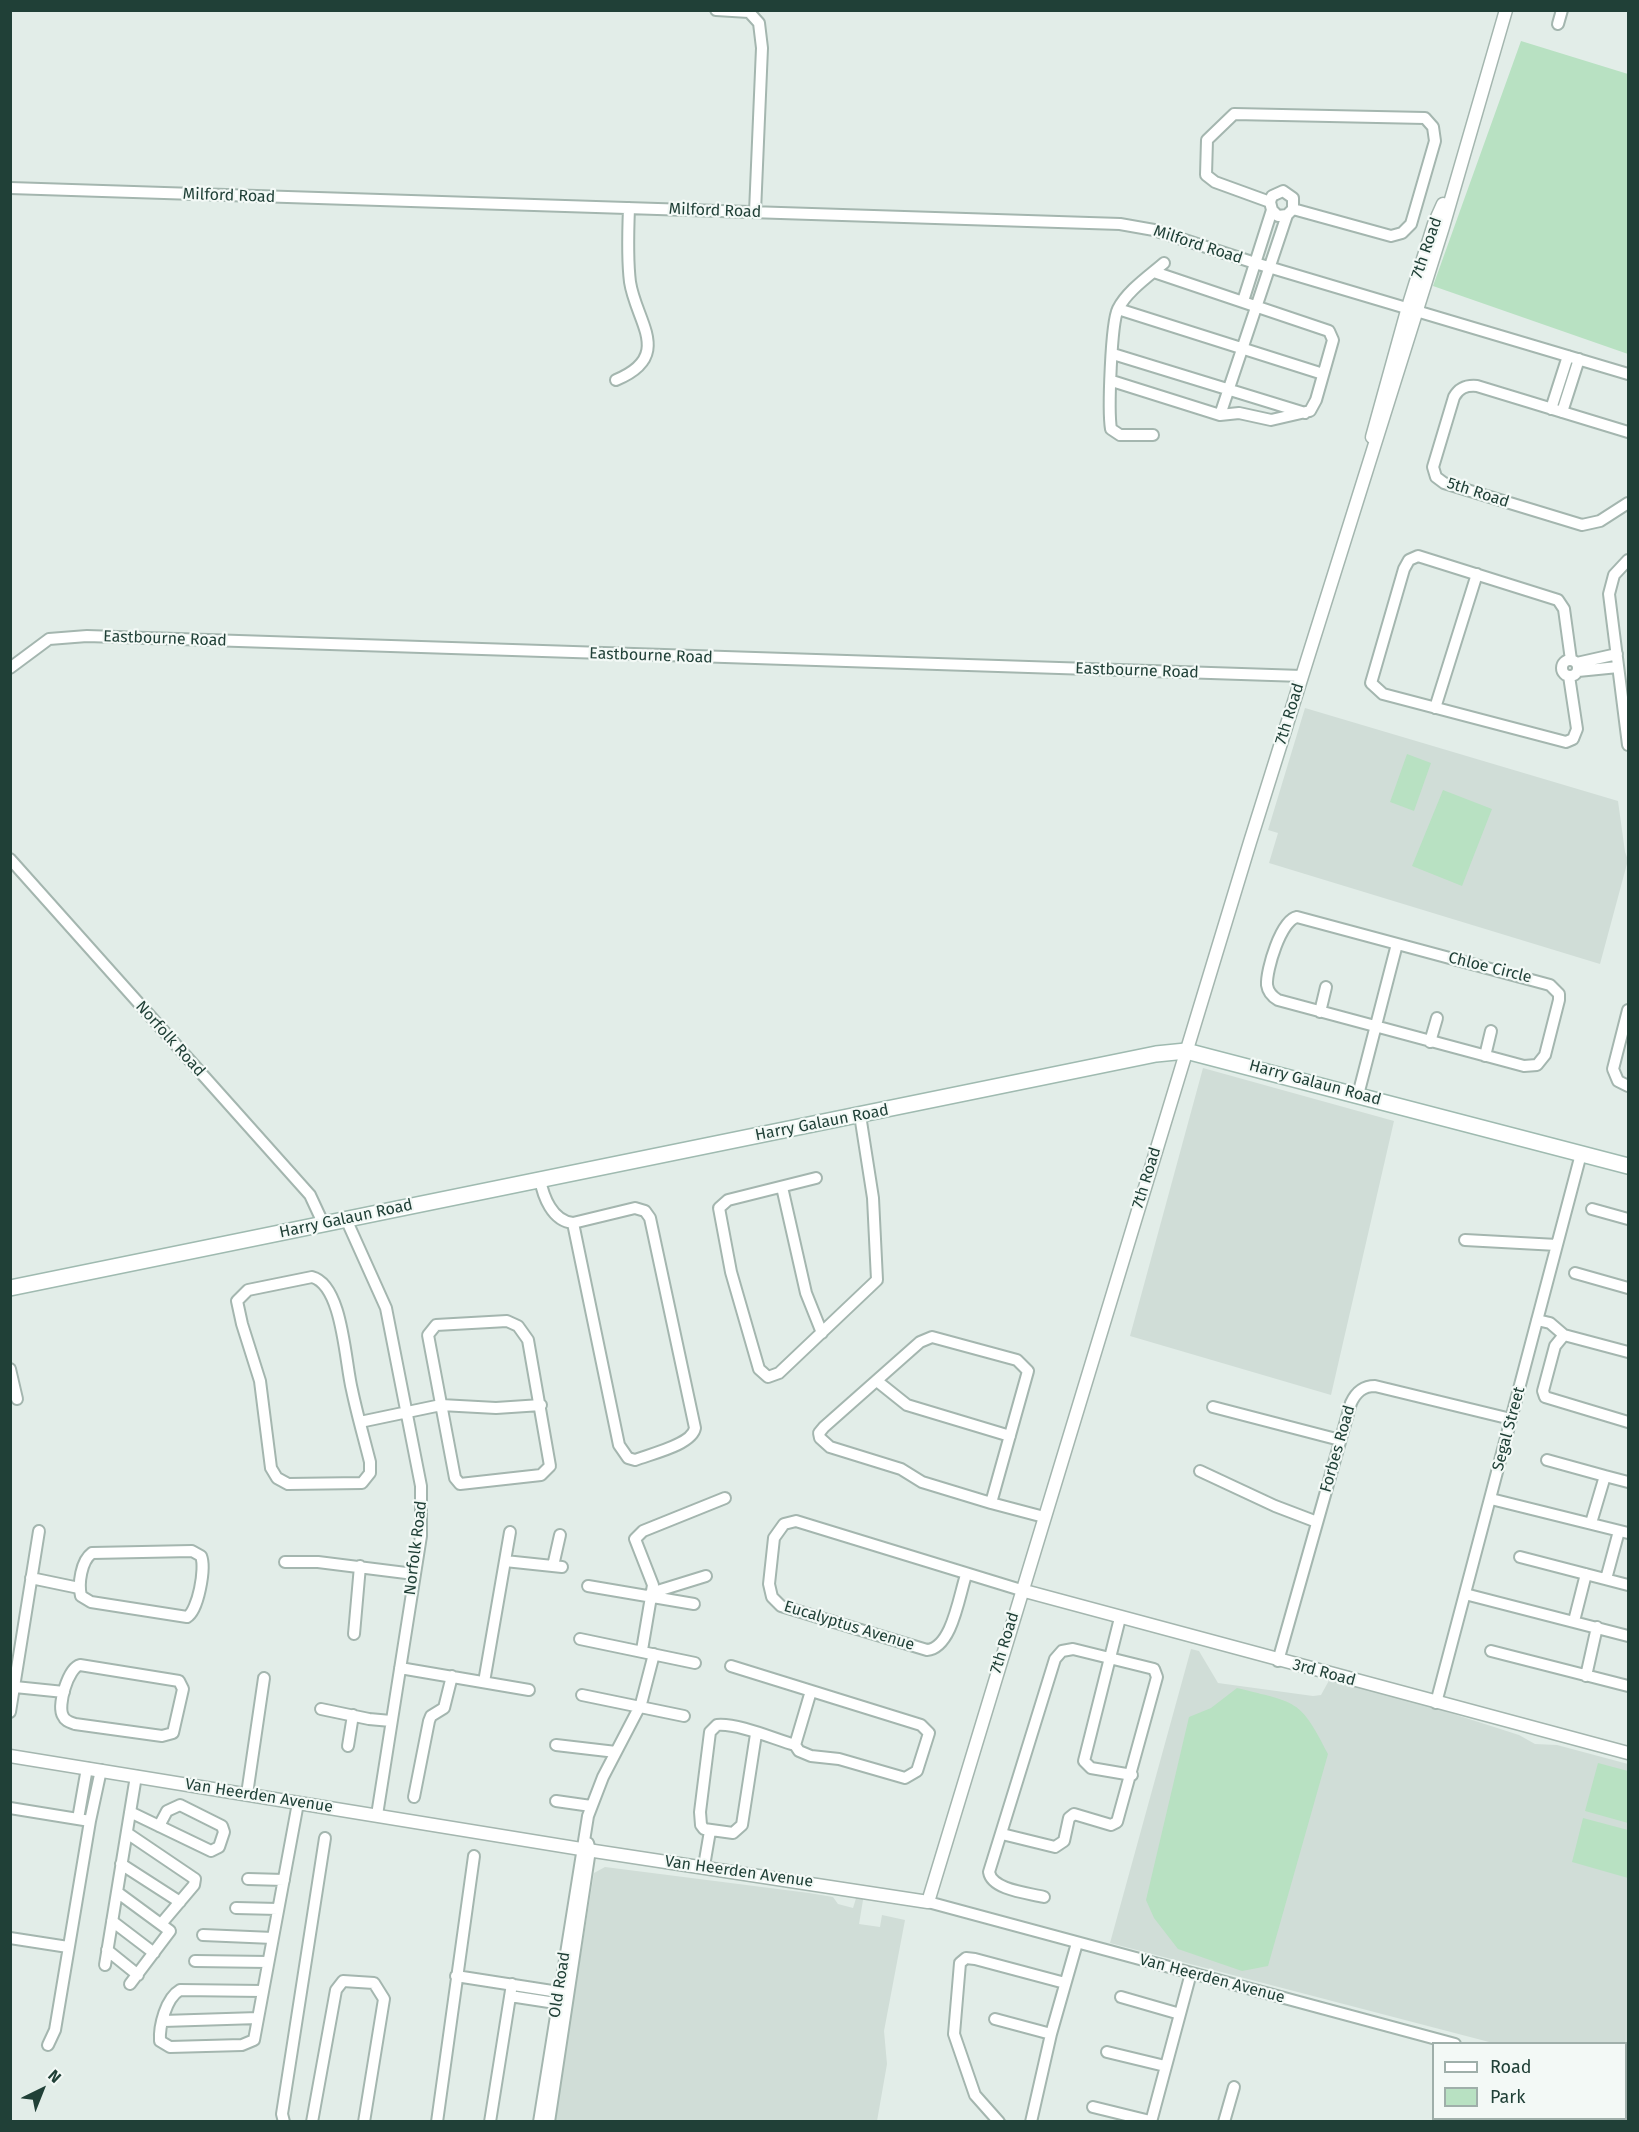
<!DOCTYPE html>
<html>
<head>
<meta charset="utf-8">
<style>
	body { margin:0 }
	#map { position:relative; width:1639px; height:2132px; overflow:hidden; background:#e2ede8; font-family:"Fira Sans",sans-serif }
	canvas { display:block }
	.frame { position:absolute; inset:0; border:12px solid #204037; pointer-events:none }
	.legend { position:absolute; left:1432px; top:2042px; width:195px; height:78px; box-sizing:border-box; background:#f3f9f6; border:2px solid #9fafaa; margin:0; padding:8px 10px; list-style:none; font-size:18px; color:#204037 }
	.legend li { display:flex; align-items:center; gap:12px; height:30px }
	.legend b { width:30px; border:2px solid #9fafaa }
	.north { position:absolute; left:12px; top:2060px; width:60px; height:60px; -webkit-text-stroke:4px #f3f9f6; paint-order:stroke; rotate:43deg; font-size:16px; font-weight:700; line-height:24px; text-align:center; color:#204037 }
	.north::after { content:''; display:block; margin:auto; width:21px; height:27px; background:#204037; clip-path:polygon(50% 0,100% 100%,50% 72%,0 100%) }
</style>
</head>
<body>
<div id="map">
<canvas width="1639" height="2132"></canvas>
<div class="frame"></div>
<ul class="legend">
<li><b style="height:8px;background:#fff"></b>Road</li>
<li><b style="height:16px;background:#b8e1c2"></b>Park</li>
</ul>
<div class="north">N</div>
</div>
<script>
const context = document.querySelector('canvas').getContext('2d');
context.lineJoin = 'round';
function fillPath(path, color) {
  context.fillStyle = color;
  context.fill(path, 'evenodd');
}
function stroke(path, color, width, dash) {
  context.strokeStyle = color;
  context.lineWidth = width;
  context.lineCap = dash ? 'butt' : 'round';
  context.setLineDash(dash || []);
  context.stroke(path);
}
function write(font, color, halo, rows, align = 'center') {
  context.font = font + ' "Fira Sans",sans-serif';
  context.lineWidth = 4.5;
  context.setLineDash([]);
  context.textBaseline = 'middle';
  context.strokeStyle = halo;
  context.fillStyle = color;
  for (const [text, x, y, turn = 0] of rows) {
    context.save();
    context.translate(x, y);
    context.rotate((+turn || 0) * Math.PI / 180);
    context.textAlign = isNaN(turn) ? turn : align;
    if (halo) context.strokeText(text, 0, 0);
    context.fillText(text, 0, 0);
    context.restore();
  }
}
const built = new Path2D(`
	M 1305,708 L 1618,801 L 1625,852 L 1628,860 L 1600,964 L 1269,863 L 1278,833 L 1268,830 Z
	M 1203,1068 L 1394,1121 L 1331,1395 L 1130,1336 Z
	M 1191,1649 L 1199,1651 L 1218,1683 L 1313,1696 L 1321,1695 L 1332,1675 L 1519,1735 L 1535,1744 L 1557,1745 L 1628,1764 L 1628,2079 L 1626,2078 L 1626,2044 L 1493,2043 L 1110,1943 Z
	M 605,1867 L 809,1893 L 833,1897 L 838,1904 L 853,1908 L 858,1892 L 864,1894 L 859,1924 L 880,1927 L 882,1915 L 905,1920 L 884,2031 L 887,2064 L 877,2121 L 554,2122 L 594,1873 Z`);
const green = new Path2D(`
	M 1521,41 L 1628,74 L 1628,354 L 1433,286 Z
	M 1407,754 L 1431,763 L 1414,811 L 1390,802 Z
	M 1443,790 L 1492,809 L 1462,886 L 1412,866 Z
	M 1237,1688 C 1296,1703 1300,1698 1328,1754 L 1268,1966 L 1242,1971 L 1178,1949 L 1154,1918 L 1146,1900 L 1189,1717 L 1211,1708 Z
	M 1598,1763 L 1628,1771 L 1628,1823 L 1585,1811 Z
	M 1583,1818 L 1628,1830 L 1628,1878 L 1572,1862 Z`);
const minor = new Path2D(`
	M 716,10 L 749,12 L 759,23 L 762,48 L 755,212
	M 1558,24 L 1562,10
	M 10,188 L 1120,224 L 1154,230 L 1255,263 L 1628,374
	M 1270,202 L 1215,182 L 1206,175 L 1207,140 L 1234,114 L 1425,118 L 1433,127 L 1435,141 L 1411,224 L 1402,233 L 1391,236 L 1293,209
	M 1243,301 L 1272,210 L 1270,202 L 1272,196 L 1283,191 L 1293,198 L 1293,209 L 1287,215 L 1278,216 L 1272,210
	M 1118,309 L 1323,374
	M 1113,354 L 1305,413
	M 616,380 C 674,356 636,322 630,282 C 627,258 628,233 629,208
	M 1112,381 L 1220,415 L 1239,413 L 1271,420 L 1310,411 L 1316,400 L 1333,340 L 1329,331 L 1154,272
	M 1551,409 L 1568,356
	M 1562,412 L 1579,359
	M 1220,415 L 1287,215
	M 1628,432 L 1477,386 C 1466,385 1459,388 1454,397 L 1433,467 L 1436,477 L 1444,483 L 1582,525 L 1600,521 L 1628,503
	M 1153,435 L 1120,435 L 1111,429 C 1108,411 1111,323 1118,309 C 1127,291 1149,276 1164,263
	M 1628,560 L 1614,575 L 1609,594 L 1628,745
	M1562 668a8 8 0 1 1 16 0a8 8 0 1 1-16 0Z
	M 1577,663 L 1617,654
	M 10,668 L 49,639 L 87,636 L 1302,676
	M 1578,671 L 1618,667
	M 1569,676 L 1577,729 L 1573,739 L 1566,742 L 1383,694 L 1371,683 L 1404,569 L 1409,560 L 1418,556 L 1558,600 L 1564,609 L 1571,660
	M 1435,708 L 1477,574
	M 10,859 L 310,1195 L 323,1223
	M 1297,917 L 1550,985 L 1559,994 L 1559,1000 L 1545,1055 L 1537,1065 L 1524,1066 L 1278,1000 C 1273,997 1268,992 1267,985 C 1266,970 1281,920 1297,917 Z
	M 1628,1010 L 1613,1069 L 1618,1081 L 1628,1086
	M 1320,1012 L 1326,987
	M 1430,1042 L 1437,1018
	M 1485,1056 L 1491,1031
	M 1358,1095 L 1397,944
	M 816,1178 L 728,1200 L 719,1208 L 731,1272 L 759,1369 L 768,1377 L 779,1373 L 877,1280 L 873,1198 L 860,1115
	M 540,1179 C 543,1196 552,1221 573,1223
	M 782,1187 L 806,1293 L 822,1333
	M 635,1208 L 645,1211 L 650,1218 L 695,1428 C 692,1445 650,1454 635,1460 L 628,1458 L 619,1445 L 573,1223 Z
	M 1592,1209 L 1628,1219
	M 346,1219 L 386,1308 L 421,1486 L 421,1536 L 377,1815
	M 1465,1240 L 1557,1245
	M 1575,1273 L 1628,1288
	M 312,1277 C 343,1285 345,1363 352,1390 C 357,1414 364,1438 370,1462 L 370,1473 L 362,1483 L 288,1484 L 277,1478 L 271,1468 L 260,1381 L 242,1324 L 237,1301 L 248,1290 Z
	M 1537,1320 L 1550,1323 L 1564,1335 L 1628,1352
	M 507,1321 L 518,1326 L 528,1340 L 550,1466 L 541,1475 L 460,1484 L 455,1478 L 428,1335 L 436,1325 Z
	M 1564,1335 L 1555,1346 L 1543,1391 L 1545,1397 L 1628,1422
	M 932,1337 L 1017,1360 L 1028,1371 L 991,1503 L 922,1482 L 901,1469 L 830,1447 L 820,1438 L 819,1433 L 824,1427 L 920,1342 Z
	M 10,1369 L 17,1399
	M 877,1381 L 907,1405 L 1010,1436
	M 1213,1407 L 1340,1440
	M 360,1422 L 441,1405 L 496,1408 L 541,1405
	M 1547,1460 L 1605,1476 L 1591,1523
	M 1200,1471 L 1275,1506 L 1317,1522
	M 1605,1476 L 1628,1482
	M 1491,1499 L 1628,1533
	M 991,1503 L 1044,1517
	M 192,1551 L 201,1556 C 206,1568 198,1611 187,1617 L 91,1602 L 81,1596 C 78,1584 81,1561 92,1553 Z
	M 1520,1557 L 1628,1585
	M 505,1561 L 562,1567
	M 285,1562 L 318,1562 L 414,1574
	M 553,1566 L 560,1535
	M 966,1575 C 959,1596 952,1648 927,1650 L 781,1606 L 772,1597 L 769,1584 L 774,1538 L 784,1524 L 796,1521 L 1021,1590
	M 31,1578 L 79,1588
	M 1606,1579 L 1619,1531
	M 588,1586 L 694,1604
	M 651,1593 L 706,1576
	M 1465,1594 L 1628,1636
	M 1120,1618 L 1084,1761 L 1091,1768 L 1132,1775
	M 1574,1621 L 1586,1574
	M 354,1634 L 360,1566
	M 580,1639 L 695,1663
	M 642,1650 L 653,1585 L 635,1539 L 643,1531 L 725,1498
	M 1491,1651 L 1628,1686
	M 1278,1661 L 1351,1403 C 1356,1392 1363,1386 1375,1386 L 1511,1419
	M 80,1665 L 179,1681 L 183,1689 L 173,1733 L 162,1736 L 75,1724 C 70,1722 65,1721 63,1716 C 57,1706 68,1668 80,1665 Z
	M 731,1666 L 921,1725 L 929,1733 L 917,1771 L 905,1778 L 839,1759 L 811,1756 L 799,1751 L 795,1745 C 774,1739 738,1723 717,1725 L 710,1732 L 700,1812 L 701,1825 L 704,1829 L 733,1833 L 742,1825 L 756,1734
	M 400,1668 L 529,1690
	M 1586,1676 L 1597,1627
	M 484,1682 L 510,1532
	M 15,1687 L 64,1692
	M 582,1695 L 684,1716
	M 1436,1703 L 1581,1154
	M 321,1709 L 369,1719 L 391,1721
	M 10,1712 L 39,1531
	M 556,1745 L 616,1752
	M 795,1745 L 811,1691
	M 348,1746 L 353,1715
	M 247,1794 L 264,1678
	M 414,1797 L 429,1721 L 431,1716 L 444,1708 L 452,1676
	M 556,1801 L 591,1806
	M 10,1808 L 90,1821
	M 130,1812 L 211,1851 L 219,1847 L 224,1832 L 222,1826 L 180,1805 L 167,1811 L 159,1826
	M 78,1819 L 87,1768
	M 127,1833 L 195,1879 L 194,1885 L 161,1924
	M 1002,1834 L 1055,1847 L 1064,1841 L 1069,1818 L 1074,1814 L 1111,1825 L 1117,1822 L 1157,1677 L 1154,1669 L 1073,1649 L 1062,1651 L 1055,1659 L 989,1872 C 992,1890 1028,1893 1044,1897
	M 121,1864 L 180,1902
	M 704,1866 L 710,1831
	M 248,1879 L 284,1880
	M 117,1892 L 170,1931 L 130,1984
	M 928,1902 L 1455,2044
	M 236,1908 L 278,1909
	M 112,1921 L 154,1953
	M 203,1935 L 273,1938
	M 10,1938 L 68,1947
	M 107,1950 L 138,1975
	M 195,1961 L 268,1962
	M 105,1965 L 136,1776
	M 456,1976 L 565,1993
	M 263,1991 L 180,1990 C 166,1998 159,2026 160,2041 L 170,2047 L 242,2045 L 254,2040 L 298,1803
	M 510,1996 L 562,2004
	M 1121,1997 L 1180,2014
	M 995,2019 L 1051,2034
	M 163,2021 L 258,2018
	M 48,2045 L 55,2030 L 90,1821 L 101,1770
	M 1107,2052 L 1165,2066
	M 1626,2090 L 1628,2091
	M 1093,2107 L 1150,2121 L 1151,2122 L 1191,1973
	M 284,2122 L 282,2114 L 325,1838
	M 312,2122 L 336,1990 L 343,1981 L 374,1983 L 384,1999 L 364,2122
	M 437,2122 L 474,1856
	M 490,2122 L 512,1984
	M 539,2122 L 588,1816 L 603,1777 L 641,1704 L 654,1654
	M 549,2122 L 590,1850 L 588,1843
	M 999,2122 L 975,2095 L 954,2034 L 960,1963 L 966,1958 L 975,1959 L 1065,1983
	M 1031,2122 L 1051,2034 L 1077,1943
	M 1224,2122 L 1234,2087
	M 1472,2122 L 1473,2118
	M 1518,2122 L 1519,2118`);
const tertiary = new Path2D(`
	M 1372,437 L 1408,307 L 1434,224 L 1443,204
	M 1021,1590 L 1628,1753
	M 10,1756 L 581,1849 L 928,1902 L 1250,842 L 1443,227 L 1506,10`);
const secondary = new Path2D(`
	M 10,1288 L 1156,1054 L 1186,1051 L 1628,1166`);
const streetNames = [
	["Milford Road",229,196,2],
	["Milford Road",715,211,2],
	["Milford Road",1198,245,18],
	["7th Road",1427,248,-71],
	["5th Road",1478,493,18],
	["Eastbourne Road",165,639,2],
	["Eastbourne Road",651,656,2],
	["Eastbourne Road",1137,671,2],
	["7th Road",1290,714,-73],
	["Chloe Circle",1490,968,14],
	["Norfolk Road",170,1039,48],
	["Harry Galaun Road",1315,1083,15],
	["Harry Galaun Road",822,1123,-11],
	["7th Road",1147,1178,-73],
	["Harry Galaun Road",346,1219,-12],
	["Segal Street",1509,1429,-75],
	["Forbes Road",1338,1449,-74],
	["Norfolk Road",416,1548,-83],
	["Eucalyptus Avenue",849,1626,17],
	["7th Road",1005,1643,-73],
	["3rd Road",1324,1673,15],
	["Van Heerden Avenue",259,1796,9],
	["Van Heerden Avenue",739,1872,8],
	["Van Heerden Avenue",1212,1979,15],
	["Old Road",560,1985,-81]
];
fillPath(built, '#d0ddd7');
fillPath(green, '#b8e1c2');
stroke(minor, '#a4b6af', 14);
stroke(tertiary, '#a4b6af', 15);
stroke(secondary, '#9fbab0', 18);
stroke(minor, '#fff', 10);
stroke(tertiary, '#fff', 12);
stroke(secondary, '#fff', 15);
write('16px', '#204037', '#f3f9f6', streetNames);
</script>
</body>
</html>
